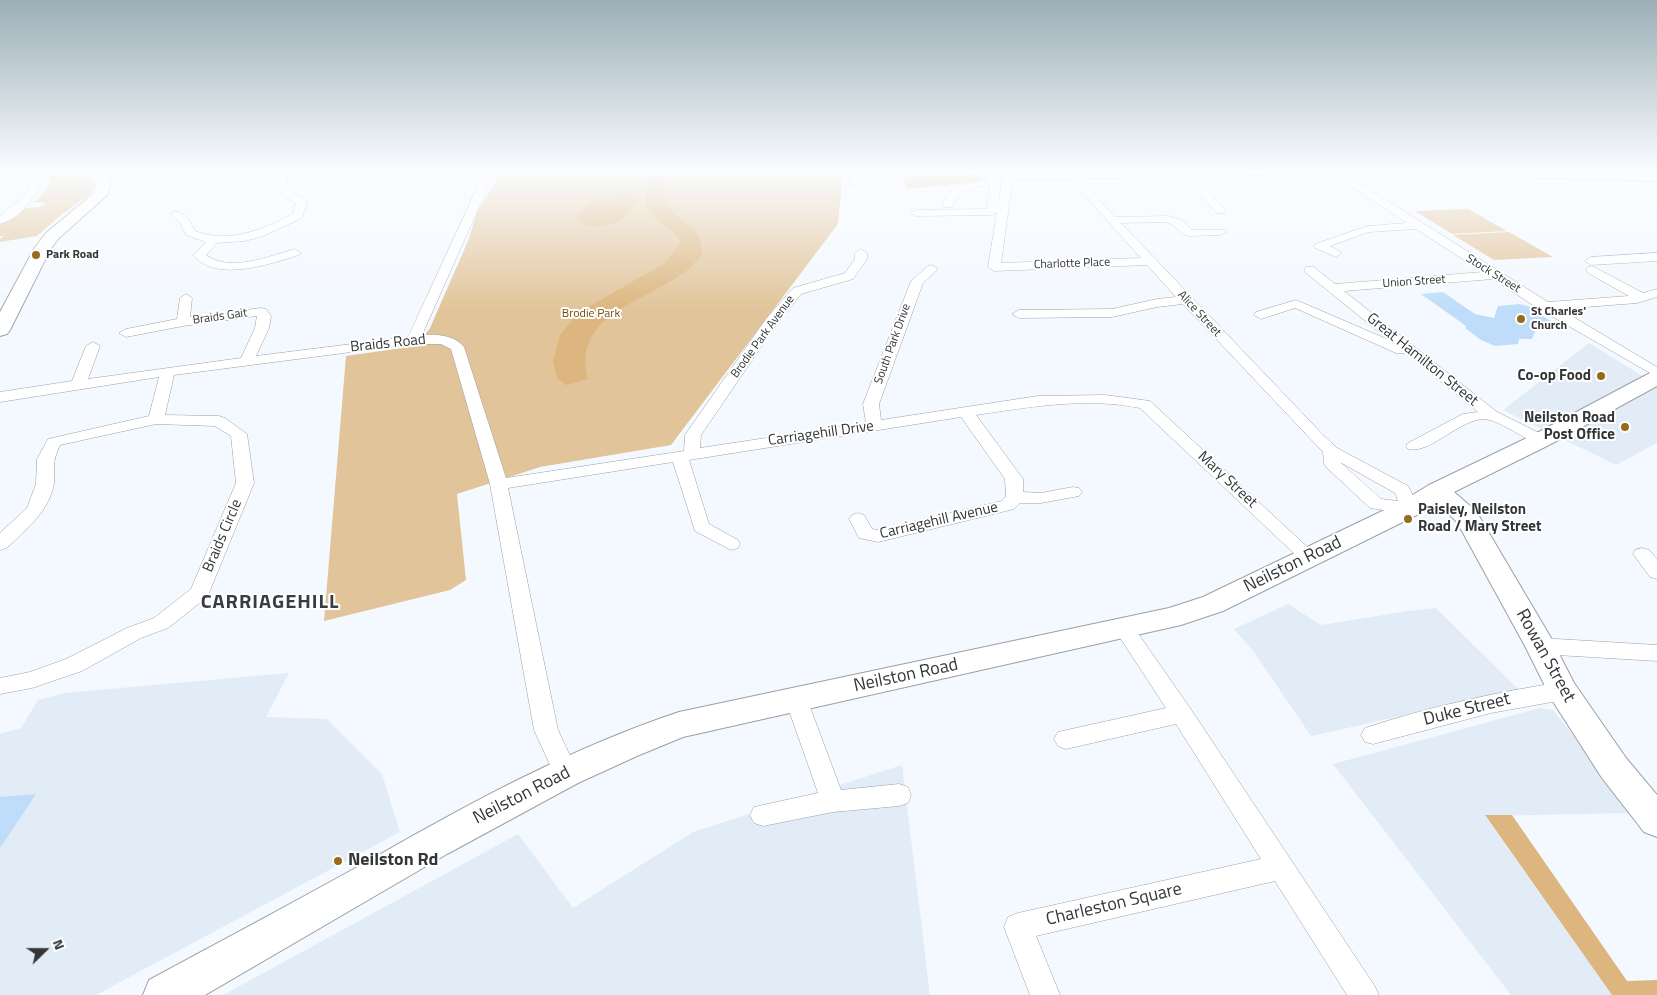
<!DOCTYPE html>
<html>
<head>
<meta charset="utf-8">
<style>
	body { margin:0 }
	#map { position:relative; width:1657px; height:995px; overflow:hidden; background:#f4f9ff; font-family:"Titillium Web",sans-serif }
	canvas { display:block }
	.north { position:absolute; left:20px; top:925px; width:50px; height:50px; -webkit-text-stroke:4px #fff; paint-order:stroke; rotate:68deg; font-size:14px; font-weight:700; line-height:20px; text-align:center; color:#333537 }
	.north::after { content:''; display:block; margin:auto; width:18px; height:22px; background:#333537; clip-path:polygon(50% 0,100% 100%,50% 72%,0 100%) }
</style>
</head>
<body>
<div id="map">
<canvas width="1657" height="995"></canvas>
<div class="north">N</div>
</div>
<script>
const context = document.querySelector('canvas').getContext('2d');
context.lineJoin = 'round';
function fillPath(path, color) {
  context.fillStyle = color;
  context.fill(path, 'evenodd');
}
function stroke(path, color, width, dash) {
  context.strokeStyle = color;
  context.lineWidth = width;
  context.lineCap = dash ? 'butt' : 'round';
  context.setLineDash(dash || []);
  context.stroke(path);
}
function write(font, color, halo, rows, align = 'center') {
  context.font = font + ' "Titillium Web",sans-serif';
  context.lineWidth = 4;
  context.setLineDash([]);
  context.textBaseline = 'middle';
  context.strokeStyle = halo;
  context.fillStyle = color;
  for (const [text, x, y, turn = 0] of rows) {
    context.save();
    context.translate(x, y);
    context.rotate((+turn || 0) * Math.PI / 180);
    context.textAlign = isNaN(turn) ? turn : align;
    if (halo) context.strokeText(text, 0, 0);
    context.fillText(text, 0, 0);
    context.restore();
  }
}
const built = new Path2D(`
	M 1589,343 L 1657,385 L 1657,443 L 1616,465 L 1503,410 Z
	M 1288,604 L 1321,625 L 1408,611 L 1436,608 L 1519,690 L 1311,736 L 1254,652 L 1234,629 Z
	M 289,673 L 266,717 L 327,719 L 382,774 L 400,832 L 96,995 L 0,995 L 0,734 L 21,728 L 38,700 L 64,693 Z
	M 1540,708 L 1553,710 L 1634,813 L 1485,816 L 1612,995 L 1511,995 L 1333,764 Z
	M 902,765 L 930,995 L 223,995 L 518,834 L 573,908 L 693,832 Z`);
const green = new Path2D(`
	M 24,171 L 78,171 L 90,177 L 95,185 L 89,195 L 61,215 L 37,236 L 0,242 L 0,239 L 4,236 L 0,236 L 0,223 L 26,208 L 40,207 L 46,203 L 32,202 C 42,197 49,189 50,178 Z
	M 502,171 L 843,171 L 838,224 L 671,445 L 540,467 L 457,494 L 466,580 L 450,590 L 324,621 L 346,356 L 416,346 L 430,328 L 468,241 L 477,212 Z
	M 1468,209 L 1507,231 L 1452,234 L 1415,211 Z
	M 1509,232 L 1553,257 L 1494,260 L 1453,235 Z`);
const forest = new Path2D(`
	M 655,171 L 673,171 L 664,181 C 664,189 664,197 668,204 C 678,226 702,222 702,255 C 698,259 693,265 689,269 C 651,300 570,313 588,379 L 566,385 L 557,378 L 553,362 L 560,335 L 578,313 L 665,263 L 681,241 C 670,224 645,219 646,197 C 646,187 649,179 655,171 Z
	M 902,171 L 962,171 L 985,179 L 987,181 L 907,189 Z
	M 611,196 L 632,196 L 635,198 C 631,222 605,230 584,225 L 579,220 L 578,214 L 591,202 Z
	M 1485,815 L 1512,815 L 1627,981 L 1657,980 L 1657,995 L 1612,995 Z`);
const building = new Path2D(`
	M 1443,292 L 1475,314 L 1494,318 L 1498,306 L 1519,304 L 1528,306 L 1555,324 L 1538,325 L 1532,339 L 1519,339 L 1518,344 L 1495,346 L 1481,340 L 1465,328 L 1466,326 L 1421,294 Z
	M 36,794 L 0,848 L 0,797 Z`);
const street = new Path2D(`
	M 6,171 L 23,171 L 42,178 C 37,197 20,219 0,224 L 0,216 L 24,196 L 32,180 Z
	M 278,171 L 288,171 C 284,196 294,189 307,202 L 302,218 L 263,236 L 245,241 L 217,243 L 206,255 C 230,273 269,256 295,249 L 301,253 L 299,255 C 270,264 216,283 193,255 L 206,242 L 186,235 L 180,223 L 171,214 L 172,212 L 180,212 L 189,220 L 195,231 C 229,244 262,230 293,214 L 296,203 C 279,195 275,190 278,171 Z
	M 485,171 L 495,171 L 422,335 C 436,334 455,335 464,347 L 506,478 L 684,451 L 685,435 L 766,319 L 793,288 L 845,273 L 855,259 L 855,253 L 861,249 L 867,253 L 867,259 L 853,279 L 801,294 L 776,325 L 701,435 L 700,448 L 866,423 L 863,404 L 911,281 L 928,266 L 932,265 L 938,269 L 923,283 L 879,404 L 881,420 L 1038,396 L 1105,395 L 1150,401 L 1317,556 L 1315,560 L 1308,562 L 1301,560 L 1140,408 C 1086,397 1029,407 976,415 L 1023,479 L 1023,492 L 1041,493 L 1073,487 L 1079,488 L 1082,492 L 1079,496 L 1041,503 L 1020,503 L 1014,509 L 878,542 L 859,538 L 849,519 L 852,515 L 858,513 L 864,515 L 872,529 L 878,530 L 1002,501 L 1006,496 L 1005,479 L 961,417 L 689,460 L 709,524 L 738,540 L 740,544 L 738,548 L 731,550 L 695,531 L 673,462 L 508,488 L 558,730 L 578,773 L 575,780 L 566,783 L 557,780 L 534,730 L 490,484 L 451,349 L 441,344 L 413,344 L 174,375 L 165,415 L 219,416 L 225,418 L 247,434 L 254,483 L 209,593 L 206,598 L 168,628 L 141,638 L 82,671 L 32,688 L 0,694 L 0,678 L 30,672 L 66,659 L 127,628 L 154,618 L 191,589 L 236,483 L 231,436 L 215,426 L 156,424 L 60,445 C 51,464 56,465 54,483 C 50,511 25,530 7,548 L 0,550 L 0,533 L 27,508 L 36,484 L 37,459 L 48,439 L 149,416 L 159,377 L 0,402 L 0,392 L 72,381 L 86,346 L 93,342 L 100,346 L 88,379 L 241,358 L 255,328 L 257,316 L 183,326 L 126,337 L 119,333 L 126,329 L 177,319 L 180,298 L 186,294 L 192,298 L 190,317 L 261,308 L 266,309 L 271,316 L 269,328 L 256,356 L 408,337 Z
	M 849,171 L 859,171 L 858,184 L 850,184 Z
	M 1180,171 L 1188,171 L 1225,209 L 1226,211 L 1225,213 L 1217,213 L 1181,175 Z
	M 1328,171 L 1340,171 L 1548,302 L 1629,296 L 1588,273 L 1586,270 L 1588,267 L 1592,266 L 1643,293 L 1657,289 L 1657,297 L 1637,303 L 1560,309 L 1657,367 L 1657,377 L 1539,309 L 1493,279 L 1344,291 L 1497,412 L 1547,437 L 1549,440 L 1547,443 L 1535,443 C 1522,437 1504,424 1490,420 C 1464,413 1432,455 1408,449 L 1406,446 L 1408,443 L 1463,414 L 1478,412 L 1406,353 L 1396,353 L 1295,308 L 1261,319 L 1254,315 L 1256,312 L 1296,300 L 1389,340 L 1306,273 L 1304,270 L 1306,267 L 1314,267 L 1335,284 L 1483,272 L 1416,229 L 1369,232 L 1330,246 L 1342,253 L 1336,257 L 1315,248 L 1313,246 L 1315,244 L 1368,226 L 1407,223 Z
	M 1071,172 L 1074,173 L 1115,217 L 1168,216 L 1182,220 L 1192,230 L 1224,230 L 1226,232 L 1220,235 L 1189,236 C 1180,234 1176,225 1167,222 L 1121,223 L 1324,436 L 1337,448 L 1408,486 L 1419,508 L 1416,512 L 1410,514 L 1370,508 L 1326,467 L 1324,463 L 1323,452 L 1183,304 L 1157,307 L 1112,317 L 1019,318 L 1012,314 L 1019,310 L 1112,309 L 1157,299 L 1176,297 L 1147,265 L 994,271 L 988,267 L 997,212 L 992,215 L 916,216 L 911,213 L 916,210 L 987,209 L 990,184 L 961,192 L 951,207 L 943,207 L 942,205 L 953,188 L 989,179 L 987,176 L 992,173 L 1001,180 L 998,207 L 1003,176 L 1008,173 L 1013,176 L 1001,263 L 1141,258 L 1068,177 L 1068,173 ZM 1340,462 L 1395,493 L 1398,501 L 1381,499 Z
	M 1657,253 L 1657,261 L 1591,265 L 1585,261 L 1591,257 Z
	M 1642,548 L 1649,550 L 1657,559 L 1657,579 L 1650,577 L 1633,554 L 1635,550 Z
	M 1123,620 L 1130,622 L 1190,708 L 1374,985 L 1379,995 L 1347,995 L 1275,881 L 1036,936 L 1060,995 L 1030,995 L 1004,927 L 1008,917 L 1018,913 L 1261,859 L 1176,724 L 1066,749 L 1058,746 L 1054,739 L 1058,732 L 1166,708 L 1113,627 L 1116,622 Z
	M 1540,638 L 1657,645 L 1657,661 L 1540,654 L 1533,652 L 1529,646 L 1533,640 Z
	M 1563,682 L 1571,685 L 1574,691 L 1571,697 L 1563,700 L 1491,713 L 1373,744 L 1365,742 L 1361,735 L 1365,728 C 1429,707 1496,692 1563,682 Z
	M 796,690 L 804,693 L 807,699 L 841,790 L 899,784 L 908,787 L 911,795 L 908,803 L 899,806 L 833,812 L 763,826 L 754,823 L 750,815 L 754,807 L 818,793 L 785,699 L 788,693 Z`);
const secondary = new Path2D(`
	M 88,171 L 103,171 C 112,180 112,184 107,195 L 58,239 L 50,250 L 10,330 L 7,334 L 0,336 L 0,312 L 34,249 L 46,233 L 94,193 L 97,181 Z
	M 967,171 L 1001,172 L 1269,171 L 1262,175 L 1001,180 L 969,174 Z
	M 1428,171 L 1657,173 L 1657,181 L 1435,175 Z
	M 1657,371 L 1657,386 L 1549,445 L 1454,492 L 1476,511 L 1551,638 L 1574,683 L 1626,758 L 1657,795 L 1657,837 L 1644,832 L 1602,778 L 1552,700 L 1525,646 L 1457,522 L 1436,502 L 1419,514 L 1223,611 L 1181,625 L 683,737 L 637,756 L 578,783 L 447,854 L 205,995 L 143,995 L 149,980 C 223,940 298,900 372,859 C 470,803 571,748 679,712 L 1169,608 L 1203,597 L 1401,502 L 1429,485 L 1533,435 L 1650,373 Z`);
const markers = [
	[36,255,5,"#976b19"],
	[1521,319,5,"#976b19"],
	[1601,376,5,"#976b19"],
	[1625,427,5,"#976b19"],
	[1408,519,5,"#976b19"],
	[338,861,5,"#976b19"]
];
const farPoinames = [
	["Park Road",46,255],
	["St Charles'",1531,312],
	["Church",1531,326]
];
const farStreetnames = [
	["Charlotte Place",1072,264,-2],
	["Stock Street",1493,274,32],
	["Union Street",1414,282,-4],
	["Alice Street",1199,314,47],
	["Braids Gait",220,317,-8],
	["Brodie Park Avenue",763,337,-54],
	["South Park Drive",893,344,-70]
];
const farParknames = [
	["Brodie Park",591,314]
];
const streetNames = [
	["Braids Road",388,344,-6],
	["Great Hamilton Street",1422,360,39],
	["Carriagehill Drive",821,434,-8],
	["Mary Street",1227,480,43],
	["Carriagehill Avenue",939,521,-13],
	["Braids Circle",223,536,-67]
];
const poiNames = [
	["Co-op Food",1591,376],
	["Neilston Road",1615,418],
	["Post Office",1615,435],
	["Paisley, Neilston",1418,510,"left"],
	["Road / Mary Street",1418,527,"left"]
];
const nearStreetnames = [
	["Neilston Road",1293,565,-26],
	["Rowan Street",1545,656,61],
	["Neilston Road",906,676,-12],
	["Duke Street",1467,710,-14],
	["Neilston Road",522,796,-27],
	["Charleston Square",1114,905,-13]
];
const nearPoinames = [
	["Neilston Rd",348,861]
];
const districtNames = [
	["CARRIAGEHILL",270,603]
];
fillPath(built, '#e1ecf7');
fillPath(green, '#e1c499');
fillPath(forest, '#dcb67e');
fillPath(building, '#bfddfa');
stroke(street, '#9ba0a4', 1);
stroke(secondary, '#9ba0a4', 2);
fillPath(street, '#fff');
fillPath(secondary, '#fff');
const sky = context.createLinearGradient(0, 0, 0, 310);
sky.addColorStop(0, '#9baeb6');
sky.addColorStop(0.55, '#fafcff');
sky.addColorStop(1, '#fafcff00');
context.fillStyle = sky;
context.fillRect(0, 0, 1657, 310);
for (const [x, y, r, color] of markers) {
  const dot = new Path2D();
  dot.arc(x, y, r, 0, 2 * Math.PI);
  context.fillStyle = color;
  context.fill(dot);
  stroke(dot, '#fff', 2);
}
write('bold 12px', '#333537', '#fff', farPoinames, 'left');
write('12px', '#333537', '#fff', farStreetnames);
write('12px', '#734f08', '#fff', farParknames);
write('15px', '#333537', '#fff', streetNames);
write('bold 15px', '#333537', '#fff', poiNames, 'right');
write('18px', '#333537', '#fff', nearStreetnames);
write('bold 18px', '#333537', '#fff', nearPoinames, 'left');
context.letterSpacing = '1px';
write('bold 20px', '#393d41', '#fff', districtNames);
context.letterSpacing = '0px';
</script>
</body>
</html>
